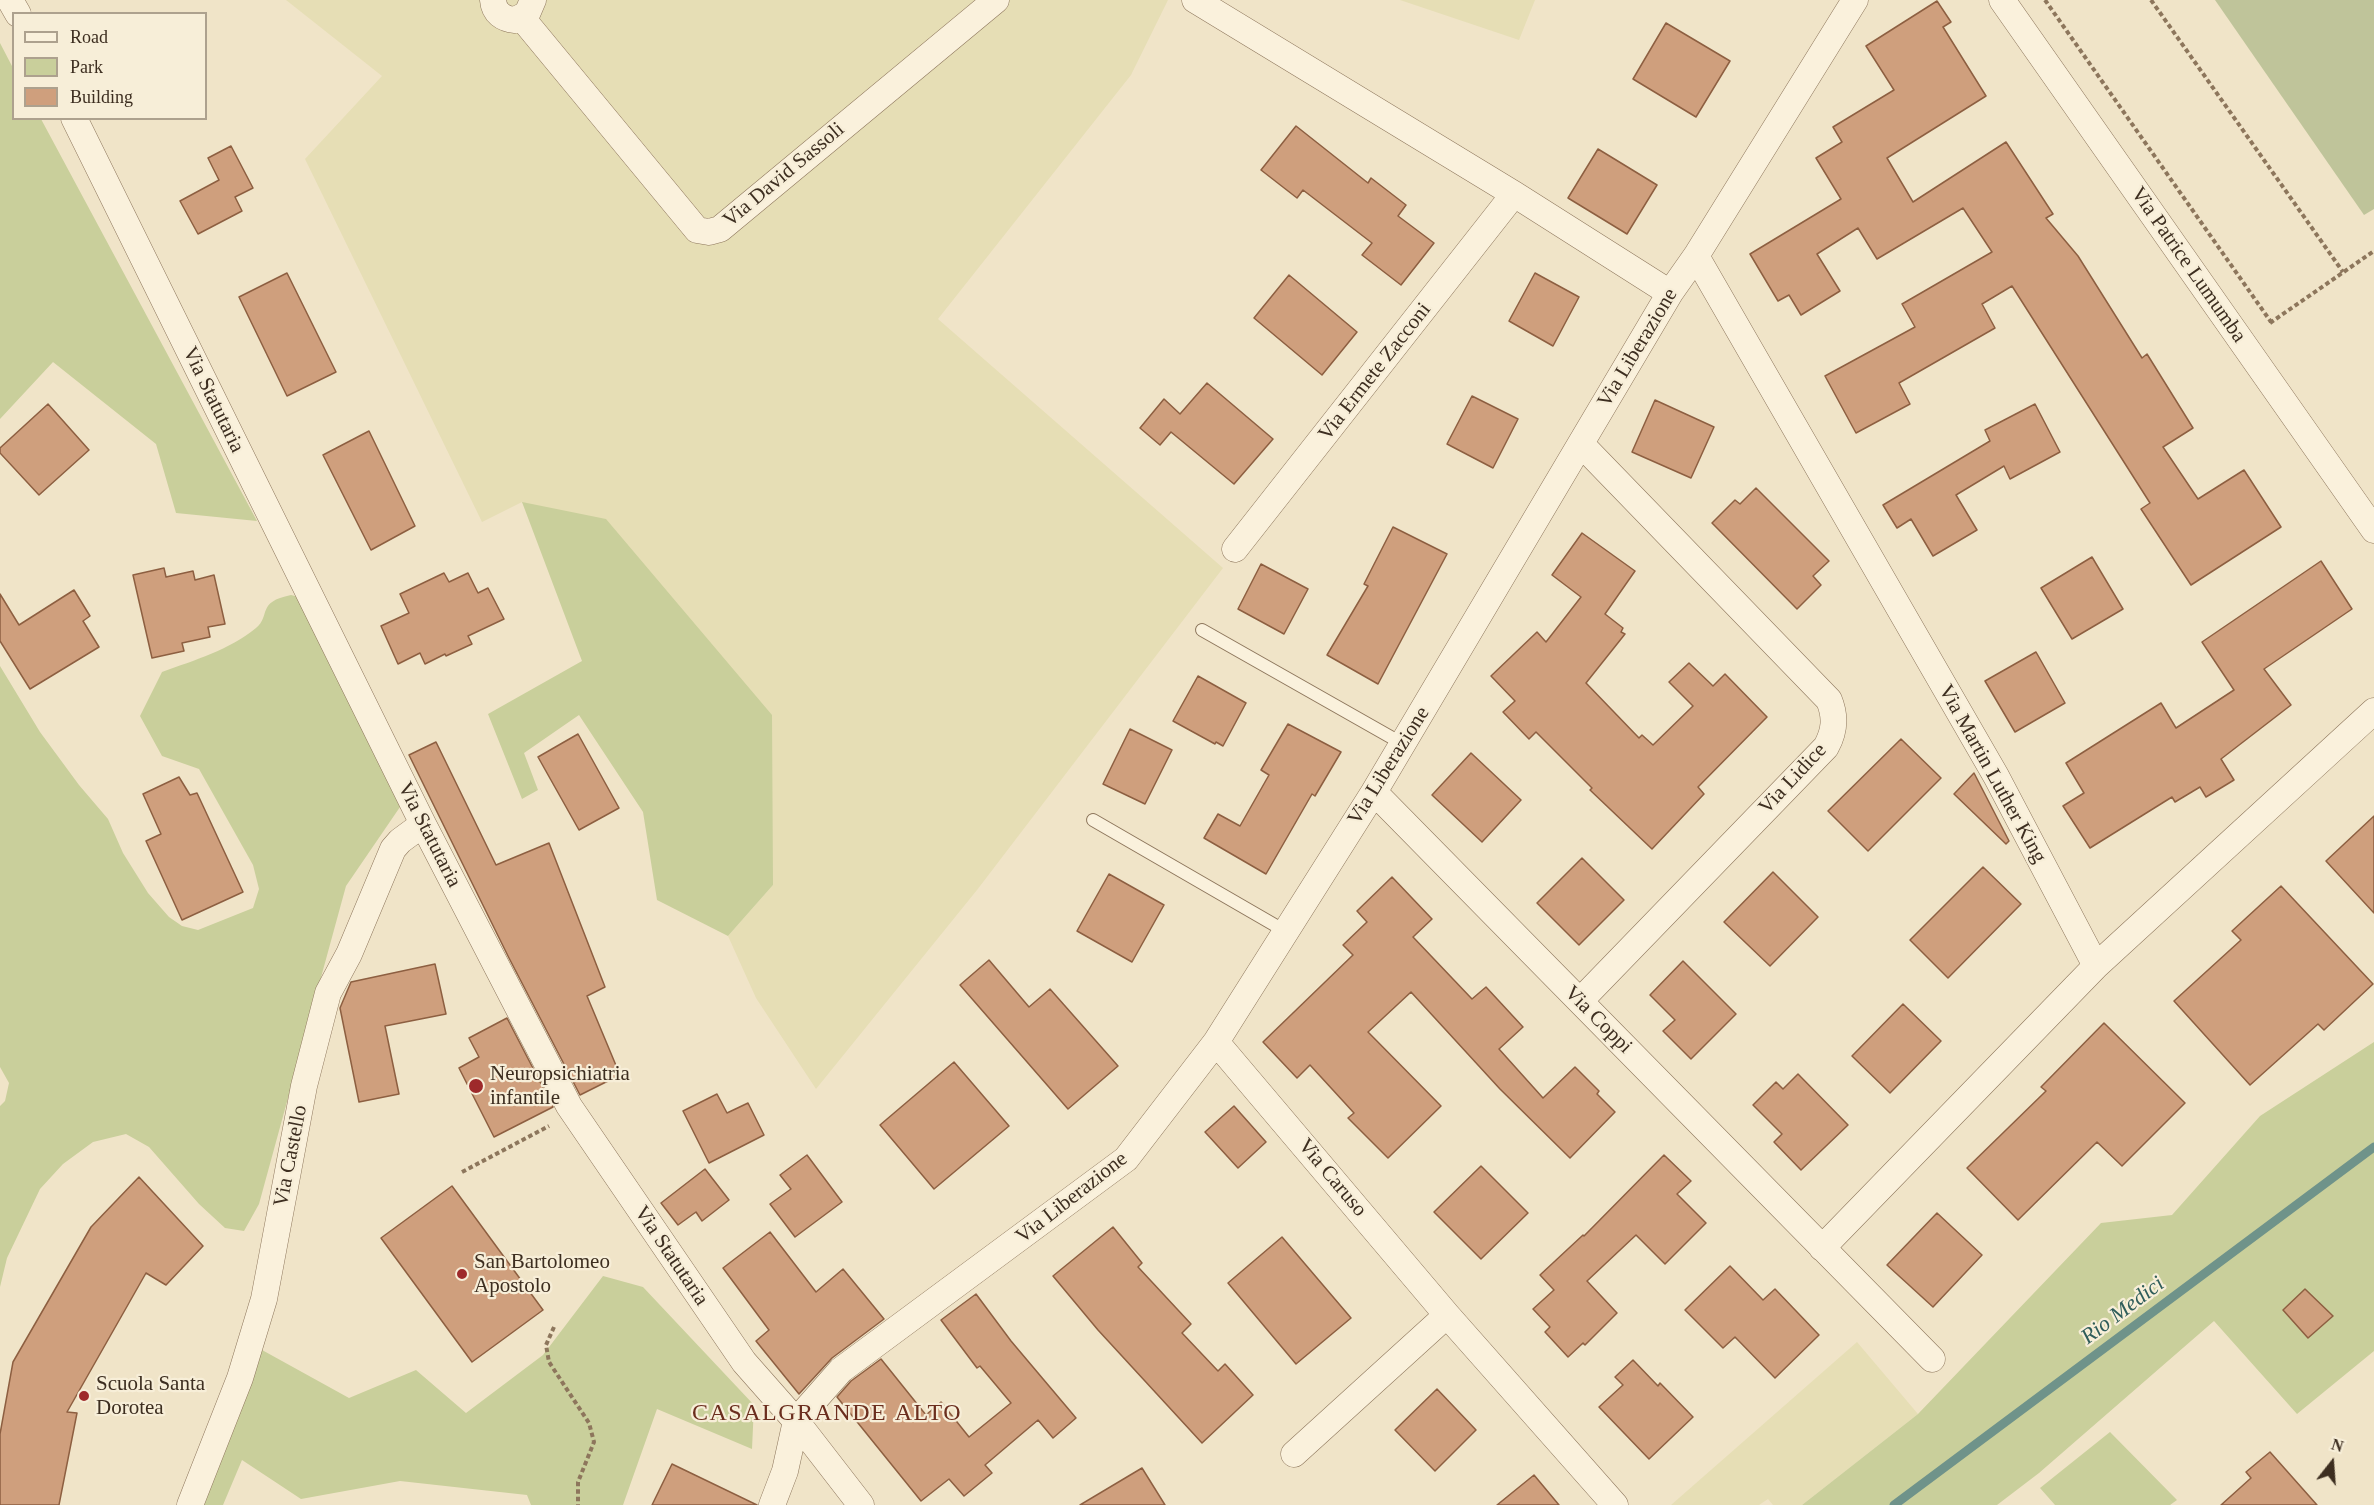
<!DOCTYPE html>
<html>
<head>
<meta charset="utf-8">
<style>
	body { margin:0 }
	#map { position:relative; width:2374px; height:1505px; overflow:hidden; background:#f0e4c8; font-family:Georgia,serif }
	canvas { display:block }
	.legend { position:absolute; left:12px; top:12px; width:195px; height:108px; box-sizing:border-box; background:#f7eed8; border:2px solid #ada18e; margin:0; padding:8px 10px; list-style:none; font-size:18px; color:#3d2e20 }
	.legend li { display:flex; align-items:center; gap:12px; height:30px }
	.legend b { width:30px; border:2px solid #ada18e }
	.north { position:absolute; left:2302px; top:1433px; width:60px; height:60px; -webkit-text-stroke:4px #f7eed8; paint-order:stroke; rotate:17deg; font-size:16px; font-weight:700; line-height:24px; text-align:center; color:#3d2e20 }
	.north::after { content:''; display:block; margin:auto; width:21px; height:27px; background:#3d2e20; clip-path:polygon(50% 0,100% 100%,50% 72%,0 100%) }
</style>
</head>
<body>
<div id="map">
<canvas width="2374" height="1505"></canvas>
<ul class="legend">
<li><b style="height:8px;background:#faf1dc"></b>Road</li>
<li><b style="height:16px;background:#c9cf9b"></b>Park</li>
<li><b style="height:16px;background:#cf9f7d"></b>Building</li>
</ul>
<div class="north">N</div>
</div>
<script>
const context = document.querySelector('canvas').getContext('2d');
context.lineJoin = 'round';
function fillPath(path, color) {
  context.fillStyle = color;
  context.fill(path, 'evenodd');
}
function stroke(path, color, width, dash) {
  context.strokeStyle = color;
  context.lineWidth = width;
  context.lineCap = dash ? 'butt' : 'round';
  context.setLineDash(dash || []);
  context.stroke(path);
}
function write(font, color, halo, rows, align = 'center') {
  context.font = font + ' Georgia,serif';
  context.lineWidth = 4.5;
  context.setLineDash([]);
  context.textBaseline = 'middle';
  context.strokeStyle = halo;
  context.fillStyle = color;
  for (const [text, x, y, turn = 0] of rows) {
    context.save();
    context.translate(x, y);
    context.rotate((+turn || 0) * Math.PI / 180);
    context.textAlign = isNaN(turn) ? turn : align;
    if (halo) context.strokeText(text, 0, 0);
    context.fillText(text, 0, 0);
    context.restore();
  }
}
const farmland = new Path2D(`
	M 286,0 L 1168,0 L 1131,75 L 938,319 L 1223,568 L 977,890 L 816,1089 L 756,998 L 728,936 L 773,885 L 522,502 L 482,522 L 305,159 L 382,76 Z
	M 1400,0 L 1535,0 L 1519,40 Z
	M 1857,1342 L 1918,1414 L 1802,1505 L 1773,1505 L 1768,1499 L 1759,1505 L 1671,1505 Z`);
const green = new Path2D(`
	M 0,43 L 13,68 L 14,118 L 41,119 L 257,521 L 176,513 L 156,444 L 53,362 L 0,419 Z
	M 522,502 L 606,519 L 772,715 L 773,885 L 728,936 L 657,900 L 643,812 L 579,715 L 524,753 L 538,790 L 522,799 L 488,714 L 582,661 Z
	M 291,595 L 303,598 L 400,807 L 346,886 L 259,1204 L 244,1231 L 225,1228 L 199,1204 L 149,1147 L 126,1134 L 93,1142 L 63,1164 L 40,1189 L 7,1258 L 0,1287 L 0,1106 L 5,1101 L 9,1083 L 0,1067 L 0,666 L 40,732 L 79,785 L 108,819 L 123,853 L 148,893 L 169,917 L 182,926 L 198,930 L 253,908 L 259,889 L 253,865 L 199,769 L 162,756 L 140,716 L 162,672 C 195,660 229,650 256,628 C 271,616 256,602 291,595 Z
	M 2374,1042 L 2374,1351 L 2297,1414 L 2214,1321 L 2039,1473 L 1997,1505 L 1802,1505 L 1918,1414 L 2101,1223 L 2172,1215 L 2260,1116 Z
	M 603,1276 L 643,1287 L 754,1405 L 752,1449 L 657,1409 L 623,1505 L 531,1505 L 527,1495 L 400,1481 L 301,1499 L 242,1460 L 223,1505 L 187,1505 L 253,1345 L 349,1398 L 416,1370 L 466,1413 L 543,1355 Z
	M 2110,1432 L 2177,1500 L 2170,1505 L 2055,1505 L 2040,1488 Z`);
const cemetery = new Path2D(`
	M 2215,0 L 2374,0 L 2374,209 L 2364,215 Z`);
const stream = new Path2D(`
	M 1894,1505 L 2374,1147`);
const building = new Path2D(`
	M 1937,1 L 1951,22 L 1943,27 L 1986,96 L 1887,158 L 1913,202 L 2006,142 L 2053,214 L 2046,218 L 2078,256 L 2142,358 L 2147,354 L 2193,428 L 2163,447 L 2198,499 L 2244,470 L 2281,527 L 2191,585 L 2141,509 L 2150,503 L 2012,286 L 1982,304 L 1995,328 L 1899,383 L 1910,404 L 1856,433 L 1825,376 L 1915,327 L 1902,304 L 1992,252 L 1963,208 L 1877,259 L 1858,228 L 1817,254 L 1840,291 L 1801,315 L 1789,295 L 1778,301 L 1750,254 L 1841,199 L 1816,158 L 1842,142 L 1833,127 L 1894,90 L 1866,46 Z
	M 1666,23 L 1730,61 L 1696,117 L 1633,79 Z
	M 1296,126 L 1368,183 L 1371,178 L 1406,205 L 1398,216 L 1434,243 L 1401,285 L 1362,255 L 1372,243 L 1303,190 L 1297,198 L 1261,170 Z
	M 231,146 L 253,188 L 235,197 L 242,211 L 198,234 L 180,201 L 219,180 L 208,158 Z
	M 1598,149 L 1657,185 L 1627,234 L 1568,198 Z
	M 287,273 L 336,372 L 287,396 L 239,297 Z
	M 1535,273 L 1579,297 L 1553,346 L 1509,321 Z
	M 1289,275 L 1357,332 L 1322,375 L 1254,318 Z
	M 1207,383 L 1273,439 L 1234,484 L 1171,432 L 1160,445 L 1140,428 L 1164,399 L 1180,414 Z
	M 1472,396 L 1518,419 L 1493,468 L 1447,444 Z
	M 1655,400 L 1714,427 L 1691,478 L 1632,452 Z
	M 48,404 L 89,450 L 39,495 L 0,453 L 0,448 Z
	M 2035,404 L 2060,452 L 2010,479 L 2004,466 L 1956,495 L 1977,530 L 1933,556 L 1911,519 L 1897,528 L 1883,505 L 1990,441 L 1985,430 Z
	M 369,431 L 415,526 L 371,550 L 323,455 Z
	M 1756,488 L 1829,561 L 1813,576 L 1821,585 L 1797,609 L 1712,523 L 1735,500 L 1740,504 Z
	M 1393,527 L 1447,554 L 1378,684 L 1327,655 L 1368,586 L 1364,584 Z
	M 1582,533 L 1635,571 L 1605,614 L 1623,628 L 1621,632 L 1625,634 L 1586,683 L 1639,738 L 1642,735 L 1653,745 L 1693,706 L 1669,682 L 1689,663 L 1713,686 L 1725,674 L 1767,717 L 1698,787 L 1704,794 L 1652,849 L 1590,790 L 1592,788 L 1536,732 L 1529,739 L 1503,712 L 1515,701 L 1491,676 L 1537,632 L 1546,642 L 1581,597 L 1552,575 Z
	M 2092,557 L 2123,609 L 2072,639 L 2041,588 Z
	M 2321,561 L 2352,609 L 2264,669 L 2291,705 L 2221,759 L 2234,780 L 2206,797 L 2200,787 L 2175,802 L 2172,797 L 2090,848 L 2063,806 L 2084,793 L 2066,763 L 2161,703 L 2176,728 L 2234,690 L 2202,642 Z
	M 1261,564 L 1308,589 L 1284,634 L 1238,609 Z
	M 164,568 L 166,577 L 193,571 L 195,580 L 214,575 L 225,624 L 208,627 L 210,637 L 182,643 L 184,651 L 152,658 L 133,575 Z
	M 444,573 L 449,582 L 468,573 L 478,593 L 488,588 L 504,619 L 468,636 L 472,644 L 446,656 L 445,654 L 425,664 L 420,653 L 398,664 L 381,626 L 409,613 L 400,594 Z
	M 74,590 L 90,616 L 83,621 L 99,647 L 30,689 L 0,641 L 0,594 L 19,625 Z
	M 2036,652 L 2065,703 L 2015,732 L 1985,681 Z
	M 1198,676 L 1246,703 L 1223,746 L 1216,742 L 1215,744 L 1173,721 Z
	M 1288,724 L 1341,752 L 1315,796 L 1312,794 L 1266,874 L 1204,838 L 1218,814 L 1240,826 L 1269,775 L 1261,770 Z
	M 1130,729 L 1172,750 L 1145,804 L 1103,784 Z
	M 578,734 L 619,808 L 579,830 L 538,757 Z
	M 1901,739 L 1941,778 L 1868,851 L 1828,811 Z
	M 436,742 L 496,865 L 549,843 L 605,987 L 587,996 L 620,1075 L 580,1095 L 509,958 L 409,755 Z
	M 1471,753 L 1521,800 L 1482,842 L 1432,795 Z
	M 1974,773 L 2009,841 L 2006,844 L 1954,794 Z
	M 179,777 L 190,795 L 197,793 L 243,892 L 182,920 L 146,841 L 161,834 L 143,794 Z
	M 2374,816 L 2374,913 L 2326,861 Z
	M 1582,858 L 1624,900 L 1579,945 L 1537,903 Z
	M 1983,867 L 2021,904 L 1948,978 L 1910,940 Z
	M 1773,872 L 1818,917 L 1770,966 L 1724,922 Z
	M 1109,874 L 1164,905 L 1132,962 L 1077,931 Z
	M 1392,877 L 1432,919 L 1413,937 L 1472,999 L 1486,987 L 1523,1027 L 1499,1049 L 1543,1098 L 1575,1067 L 1599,1091 L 1597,1094 L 1615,1112 L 1570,1158 L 1500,1089 L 1411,992 L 1368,1032 L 1441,1106 L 1388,1158 L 1348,1118 L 1354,1113 L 1310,1065 L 1297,1078 L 1263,1042 L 1353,955 L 1343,945 L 1367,922 L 1357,911 Z
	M 2281,886 L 2373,984 L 2324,1030 L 2318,1024 L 2250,1085 L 2174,1001 L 2241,940 L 2232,931 Z
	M 989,960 L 1029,1007 L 1050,989 L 1118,1066 L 1068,1109 L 960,985 Z
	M 1683,961 L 1736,1014 L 1691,1059 L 1663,1031 L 1675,1020 L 1650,995 Z
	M 435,964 L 446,1014 L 385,1026 L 399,1094 L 359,1102 L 340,1008 L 351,982 Z
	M 1903,1004 L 1941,1041 L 1890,1093 L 1852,1056 Z
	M 507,1018 L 553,1107 L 494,1137 L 459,1068 L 479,1057 L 469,1038 Z
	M 2104,1023 L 2185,1103 L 2122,1166 L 2097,1142 L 2018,1220 L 1967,1168 L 2046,1091 L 2041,1087 Z
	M 954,1062 L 1009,1126 L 934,1189 L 880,1125 Z
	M 1798,1074 L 1848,1125 L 1801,1170 L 1774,1142 L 1782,1134 L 1753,1105 L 1776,1082 L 1783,1089 Z
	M 717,1094 L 727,1113 L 748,1103 L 764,1135 L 709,1163 L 683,1111 Z
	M 1234,1106 L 1266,1142 L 1238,1168 L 1205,1132 Z
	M 807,1155 L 842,1202 L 795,1237 L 770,1204 L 791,1189 L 780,1175 Z
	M 1664,1155 L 1691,1181 L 1677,1194 L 1706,1223 L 1665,1264 L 1636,1235 L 1587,1281 L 1617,1313 L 1585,1345 L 1583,1343 L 1568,1357 L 1545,1332 L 1550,1327 L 1533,1309 L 1554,1290 L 1540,1275 L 1583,1235 L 1584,1236 Z
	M 1481,1166 L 1528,1213 L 1481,1259 L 1434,1212 Z
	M 705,1169 L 729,1200 L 702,1221 L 696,1212 L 678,1225 L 661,1203 Z
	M 139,1177 L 203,1246 L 166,1285 L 146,1273 L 67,1412 L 77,1413 L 59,1505 L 0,1505 L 0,1434 L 13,1362 L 91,1227 Z
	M 452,1186 L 543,1310 L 472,1362 L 381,1238 Z
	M 1937,1213 L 1982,1255 L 1933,1307 L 1887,1265 Z
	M 1113,1227 L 1142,1263 L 1138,1267 L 1191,1324 L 1182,1333 L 1218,1371 L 1225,1364 L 1253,1395 L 1202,1443 L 1098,1330 L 1053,1276 Z
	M 770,1232 L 816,1292 L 843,1269 L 884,1319 L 832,1358 L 799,1394 L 756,1341 L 769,1330 L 723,1268 Z
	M 1282,1237 L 1351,1318 L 1296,1364 L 1228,1283 Z
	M 1730,1266 L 1763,1300 L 1775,1289 L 1819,1335 L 1775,1378 L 1735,1337 L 1723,1348 L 1685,1310 Z
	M 2305,1289 L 2333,1316 L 2308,1338 L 2283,1310 Z
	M 976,1294 L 1011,1341 L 1076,1418 L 1053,1438 L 1038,1420 L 985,1465 L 992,1473 L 964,1496 L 949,1479 L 921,1501 L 837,1397 L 851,1381 L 881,1359 L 926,1415 L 941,1402 L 969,1437 L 1011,1403 L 980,1366 L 977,1368 L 941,1320 Z
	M 1633,1360 L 1658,1386 L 1660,1383 L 1693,1417 L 1649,1459 L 1599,1407 L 1623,1385 L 1615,1377 Z
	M 1437,1389 L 1476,1430 L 1435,1471 L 1395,1430 Z
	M 2270,1452 L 2317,1505 L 2221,1505 L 2251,1478 L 2246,1472 Z
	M 672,1464 L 757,1505 L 652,1505 Z
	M 1142,1468 L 1165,1505 L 1080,1505 Z
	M 1534,1475 L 1559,1505 L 1497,1505 Z`);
const path = new Path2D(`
	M 2045,0 L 2271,322
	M 2151,0 L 2343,272
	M 2270,323 L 2374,251
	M 462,1172 L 549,1126
	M 554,1327 L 546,1345 L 549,1362 L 589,1423 L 594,1442 L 578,1482 L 578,1505`);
const service = new Path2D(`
	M 1202,630 L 1403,744
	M 1093,820 L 1285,931`);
const minor = new Path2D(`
	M 10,0 L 18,14
	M 493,0 C 494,13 503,19 515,20 L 527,14 L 533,0
	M 1195,0 L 1514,194 L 1670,293
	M 2002,0 L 2374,530
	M 522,18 L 697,230 L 709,232 L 720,229 L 996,0
	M 74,118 L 423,824 L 569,1106 L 744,1362 L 796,1421 L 861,1505
	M 1696,256 L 1996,776 L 2096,966
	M 1235,549 L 1514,194
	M 1374,792 L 1932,1359
	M 1580,1001 L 1826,747 C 1835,731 1836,717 1829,700 L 1581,444
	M 1216,1042 L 1447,1315 L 1615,1505
	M 1822,1248 L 2096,966 L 2374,711
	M 1294,1454 L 1447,1315
	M 190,1505 L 240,1378 L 264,1299 L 304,1086 L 328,993 L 349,954 L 393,849 L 400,841 L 423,824
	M 772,1505 L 785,1471 L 796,1421 L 841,1370 L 1126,1159 L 1216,1042 L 1374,792 L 1670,293 L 1696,256 L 1855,0`);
const markers = [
	[476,1086,8,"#9e2a2b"],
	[462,1274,6,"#9e2a2b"],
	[84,1396,6,"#9e2a2b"]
];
const streetNames = [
	["Via David Sassoli",784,175,-40],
	["Via Patrice Lumumba",2188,265,55],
	["Via Liberazione",1638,348,-59],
	["Via Ermete Zacconi",1375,372,-52],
	["Via Statutaria",213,400,64],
	["Via Liberazione",1389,766,-58],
	["Via Martin Luther King",1992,774,61],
	["Via Lidice",1793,779,-47],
	["Via Statutaria",429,835,63],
	["Via Coppi",1598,1020,45],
	["Via Castello",291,1156,-79],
	["Via Caruso",1332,1178,50],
	["Via Liberazione",1072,1198,-38],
	["Via Statutaria",671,1256,56]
];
const poiNames = [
	["Neuropsichiatria",490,1074],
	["infantile",490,1098],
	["San Bartolomeo",474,1262],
	["Apostolo",474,1286],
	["Scuola Santa",96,1384],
	["Dorotea",96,1408]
];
const waterNames = [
	["Rio Medici",2123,1311,-37]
];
const quarterNames = [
	["CASALGRANDE ALTO",827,1414]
];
fillPath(farmland, '#e6deb5');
fillPath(green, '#c9cf9b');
fillPath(cemetery, '#bfc49a');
stroke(stream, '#6f938a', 9);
fillPath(building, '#cf9f7d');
stroke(building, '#8d5f41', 1.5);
stroke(service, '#8d765c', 14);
stroke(minor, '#8d765c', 27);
stroke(path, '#8d765c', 4, [4.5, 3]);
stroke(service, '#faf1dc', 12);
stroke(minor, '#faf1dc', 26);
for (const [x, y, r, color] of markers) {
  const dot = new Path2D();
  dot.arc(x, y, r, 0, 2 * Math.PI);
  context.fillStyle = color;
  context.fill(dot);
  stroke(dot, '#f7eed8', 2);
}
write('21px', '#3d2e20', '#f7eed8', streetNames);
write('21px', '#3d2e20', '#f7eed8', poiNames, 'left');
write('italic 22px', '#2f5d5a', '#f7eed8', waterNames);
context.letterSpacing = '1.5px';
write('24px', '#6b2e1e', '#f7eed8', quarterNames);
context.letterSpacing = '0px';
</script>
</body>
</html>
